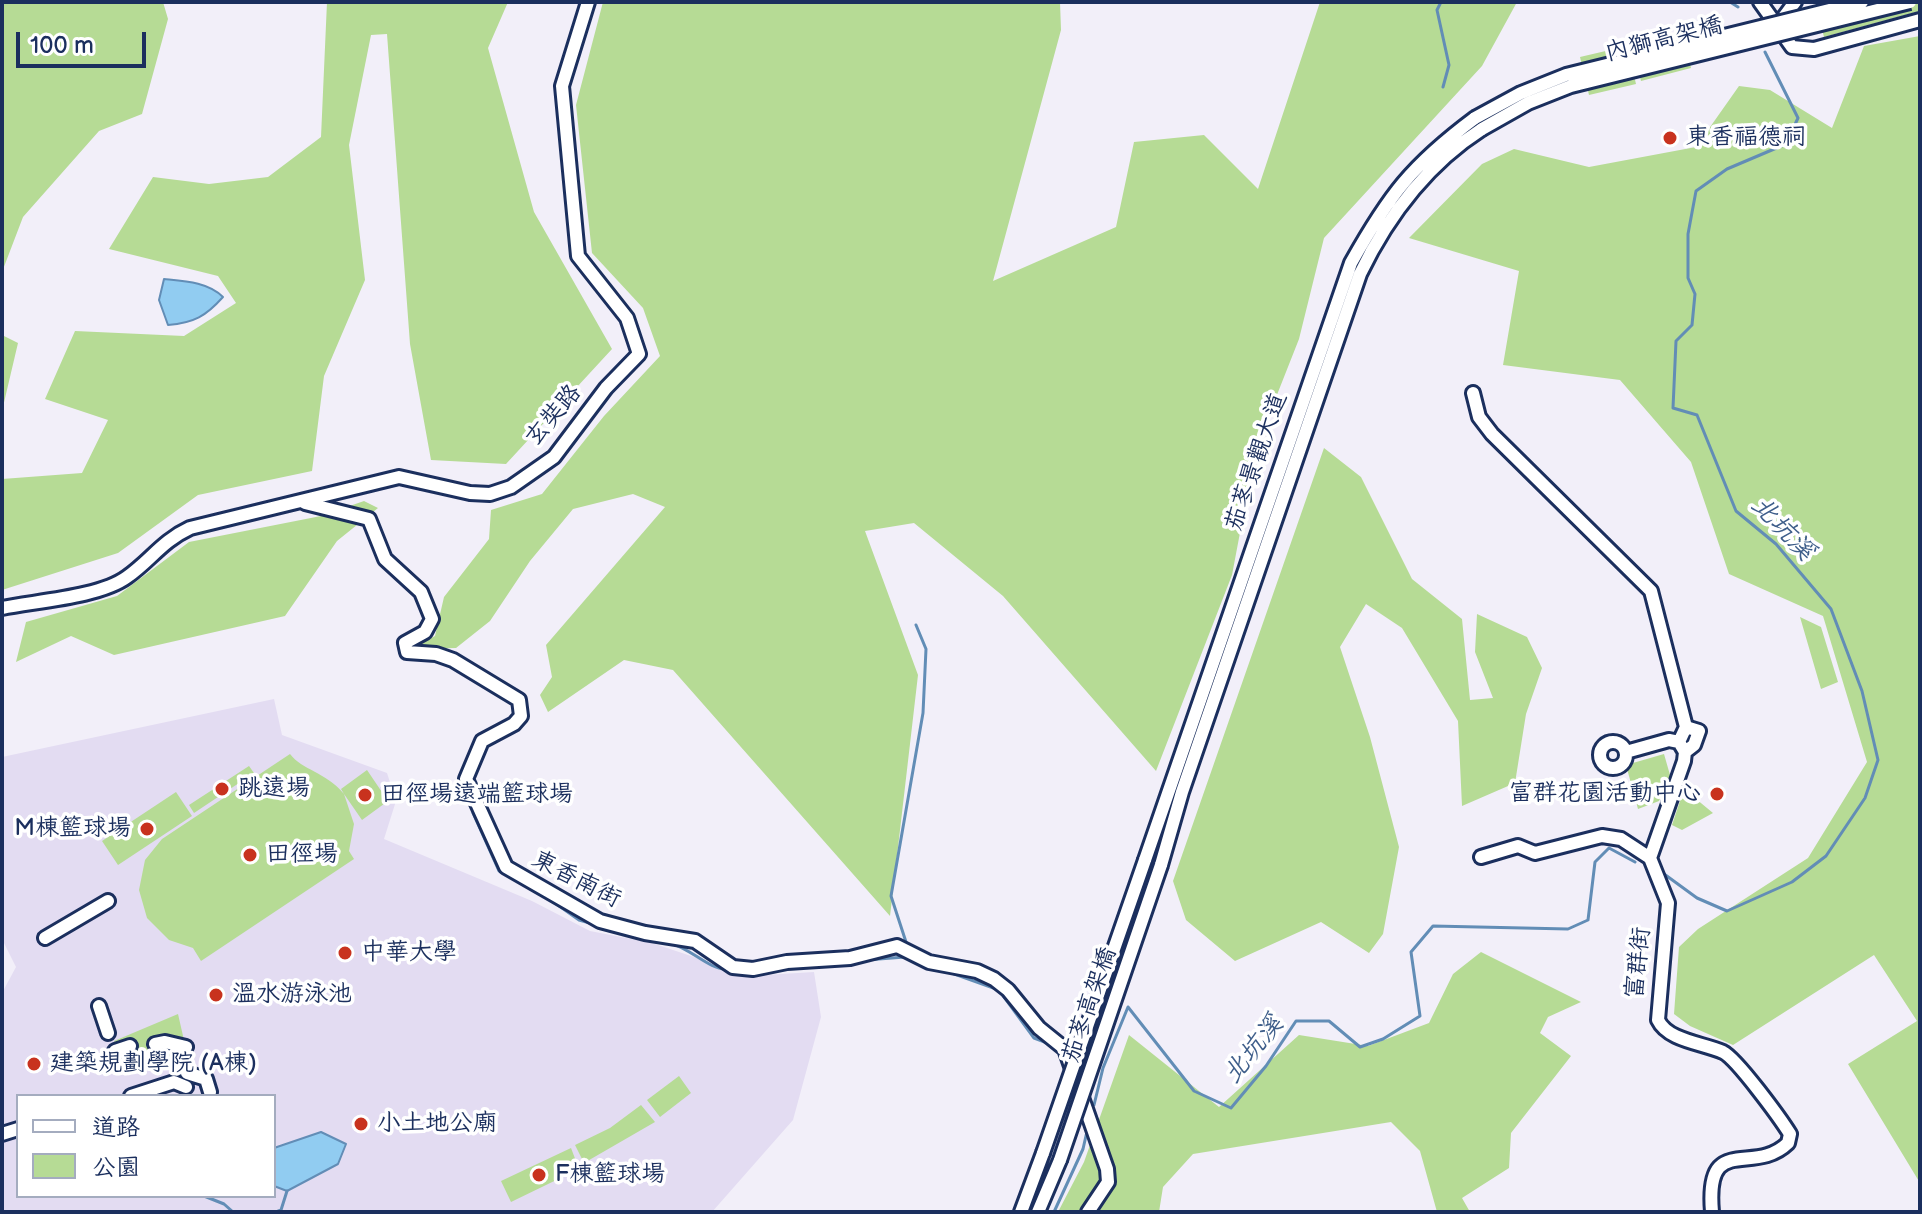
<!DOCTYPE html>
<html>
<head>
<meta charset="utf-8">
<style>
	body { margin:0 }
	#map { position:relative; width:1922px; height:1214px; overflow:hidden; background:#f2eff9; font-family:"Balsamiq Sans","LXGW WenKai TC",sans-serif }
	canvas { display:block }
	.frame { position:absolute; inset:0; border:4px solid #1b2f5e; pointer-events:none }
	.legend { position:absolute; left:16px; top:1094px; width:260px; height:104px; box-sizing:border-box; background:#fff; border:2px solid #a4acbf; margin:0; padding:10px 14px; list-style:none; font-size:24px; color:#1b2f5e }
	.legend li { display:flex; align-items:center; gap:16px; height:40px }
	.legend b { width:40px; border:2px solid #a4acbf }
	.scale { position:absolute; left:16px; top:32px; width:130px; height:36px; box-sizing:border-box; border:4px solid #1b2f5e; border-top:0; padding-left:10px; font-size:24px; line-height:28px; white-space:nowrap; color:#1b2f5e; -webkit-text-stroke:6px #fff; paint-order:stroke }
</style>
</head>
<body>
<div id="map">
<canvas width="1922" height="1214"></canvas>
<div class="frame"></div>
<ul class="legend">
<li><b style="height:10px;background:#fff"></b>道路</li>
<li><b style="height:22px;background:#b6db95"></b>公園</li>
</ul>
<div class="scale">100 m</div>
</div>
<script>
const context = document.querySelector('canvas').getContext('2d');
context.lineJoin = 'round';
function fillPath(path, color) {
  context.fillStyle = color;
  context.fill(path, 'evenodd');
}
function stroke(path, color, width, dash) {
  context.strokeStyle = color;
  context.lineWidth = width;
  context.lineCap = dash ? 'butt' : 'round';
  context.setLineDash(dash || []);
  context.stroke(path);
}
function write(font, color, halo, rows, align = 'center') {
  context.font = font + ' "Balsamiq Sans","LXGW WenKai TC",sans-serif';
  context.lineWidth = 7;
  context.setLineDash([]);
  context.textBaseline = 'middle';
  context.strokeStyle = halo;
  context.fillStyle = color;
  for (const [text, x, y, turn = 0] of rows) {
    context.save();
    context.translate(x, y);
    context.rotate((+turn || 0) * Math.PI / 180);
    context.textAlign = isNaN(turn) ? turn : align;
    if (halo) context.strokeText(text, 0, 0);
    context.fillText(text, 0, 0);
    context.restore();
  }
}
const built = new Path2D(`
	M 274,699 L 282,735 L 387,773 L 396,801 L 384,839 L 532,901 L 590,931 L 652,943 L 733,970 L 764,975 L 814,972 L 821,1017 L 793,1120 L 712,1212 L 2,1212 L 2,993 L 16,967 L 2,939 L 2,757 ZM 18,1096 L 274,1096 L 274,1196 L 18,1196 Z`);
const green = new Path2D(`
	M 2,2 L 163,2 L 168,19 L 142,114 L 99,131 L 23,217 L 2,272 Z
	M 327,2 L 508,2 L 488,48 L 534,212 L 612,349 L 506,464 L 431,460 L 410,344 L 387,34 L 371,35 L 349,145 L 365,280 L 324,376 L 312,471 L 198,495 L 118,553 L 2,590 L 2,479 L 82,473 L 108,420 L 45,399 L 75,331 L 184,336 L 236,303 L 218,276 L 109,249 L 153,177 L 209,184 L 268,177 L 321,137 Z
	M 603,2 L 1060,2 L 1061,30 L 993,281 L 1116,227 L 1134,142 L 1204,135 L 1258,189 L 1320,2 L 1517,2 L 1482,66 L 1324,238 L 1299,339 L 1256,448 L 1232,575 L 1156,771 L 1003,596 L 914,523 L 865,531 L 918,675 L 890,916 L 673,670 L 624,660 L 548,712 L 540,695 L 552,677 L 546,645 L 665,507 L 633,494 L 573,509 L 530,561 L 490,621 L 456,648 L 410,649 L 435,636 L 444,597 L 489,539 L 491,510 L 542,494 L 604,416 L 660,356 L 643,308 L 592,253 L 576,105 Z
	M 1815,2 L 1920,2 L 1920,11 L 1824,37 Z
	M 1682,31 L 1691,68 L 1641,81 L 1631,43 Z
	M 1920,36 L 1920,1183 L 1848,1064 L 1917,1021 L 1874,955 L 1733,1045 L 1690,1026 L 1674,1014 L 1679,947 L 1698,929 L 1808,858 L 1867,762 L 1823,616 L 1729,574 L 1691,462 L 1620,380 L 1503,365 L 1519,271 L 1409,238 L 1482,164 L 1514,149 L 1589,167 L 1696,147 L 1739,86 L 1770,90 L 1832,128 L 1864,46 Z
	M 1627,46 L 1636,84 L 1589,95 L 1580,57 Z
	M 2,335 L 18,343 L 2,411 Z
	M 1324,448 L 1361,477 L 1412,579 L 1462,619 L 1470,700 L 1493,698 L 1475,652 L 1477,614 L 1527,637 L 1542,668 L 1526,714 L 1515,783 L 1462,806 L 1458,721 L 1402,628 L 1366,604 L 1340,647 L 1370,737 L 1399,847 L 1383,934 L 1369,953 L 1321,922 L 1235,961 L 1186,920 L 1173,881 Z
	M 364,501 L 378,508 L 337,541 L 285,616 L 114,655 L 71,636 L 16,662 L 26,622 L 117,596 L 189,542 L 321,516 Z
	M 1800,617 L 1821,627 L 1838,682 L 1821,689 Z
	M 290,754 C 302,770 326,772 344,794 L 341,789 L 367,770 L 388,801 L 362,820 L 344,794 L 354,824 L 349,851 L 354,859 L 201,961 L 193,948 L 169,940 L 147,918 L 139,890 L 145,860 L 162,839 Z
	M 1664,754 L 1670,775 L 1659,801 L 1638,809 L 1626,765 Z
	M 249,766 L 254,773 L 194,813 L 189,805 Z
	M 1684,789 L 1713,813 L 1682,830 L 1672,825 Z
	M 176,792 L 192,816 L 118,865 L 102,841 Z
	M 1481,952 L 1581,1002 L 1548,1017 L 1540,1033 L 1571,1056 L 1511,1133 L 1509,1168 L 1462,1198 L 1470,1212 L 1437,1212 L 1420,1151 L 1391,1122 L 1193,1154 L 1163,1187 L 1159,1212 L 1058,1212 L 1084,1162 L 1129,1035 L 1219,1107 L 1299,1035 L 1368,1046 L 1429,1023 L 1453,974 Z
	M 178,1014 L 186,1049 L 181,1055 L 124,1074 L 114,1041 Z
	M 679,1076 L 691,1093 L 660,1117 L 647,1100 Z
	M 641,1105 L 655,1122 L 584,1163 L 575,1145 L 610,1128 Z
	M 571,1148 L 579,1169 L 511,1202 L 501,1181 Z`);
const water = new Path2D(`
	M 164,279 C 184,281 208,282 223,297 C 206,316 194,323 168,325 L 159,300 Z
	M 321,1132 L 346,1144 L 338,1164 L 287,1191 L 274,1186 L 274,1148 Z`);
const stream = new Path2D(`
	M 1441,2 L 1437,10 L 1449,65 L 1443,87
	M 1730,2 L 1738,7
	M 473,813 L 499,871 L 521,882
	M 1660,871 L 1697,898 L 1727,911 L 1792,882 L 1826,856 L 1865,798 L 1878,760 L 1862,691 L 1831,609 L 1776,544 L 1736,511 L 1697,415 L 1673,408 L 1676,341 L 1692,325 L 1695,294 L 1688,278 L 1688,234 L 1696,191 L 1727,169 L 1786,144 L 1798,118 L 1765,52
	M 545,896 L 579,920 L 597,925
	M 906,942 L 891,896 L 923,713 L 926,649 L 916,625
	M 670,943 C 690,948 710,970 726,969
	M 866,960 L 905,957
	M 946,971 L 999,990 L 1034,1038 L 1050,1044
	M 1094,1105 L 1103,1068 L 1128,1007 L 1194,1091 L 1231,1108 L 1266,1066 L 1296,1021 L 1329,1021 L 1360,1047 L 1383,1039 L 1420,1016 L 1411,952 L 1433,926 L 1568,929 L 1588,920 L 1595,862 L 1609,848 L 1635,862
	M 204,1196 L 224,1204 L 233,1212
	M 276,1212 L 281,1210 L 287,1191
	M 1054,1212 L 1083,1149 L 1088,1127`);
const minor = new Path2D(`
	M 1760,2 L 1792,47 L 1814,49 L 1920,20
	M 1778,25 L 1795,2
	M 1473,393 L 1479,417 L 1492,434 L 1651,591 L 1686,727 L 1699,731 L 1694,745 L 1685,752
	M 305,503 L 369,519 L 385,559 L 421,592 L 432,619 L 425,632 L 405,643 L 407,652 L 436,654 L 453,660 L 519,700 L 521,716 L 514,724 L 482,741 L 466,779 L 506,867 L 600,921 L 645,933 L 695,941 L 733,967 L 753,969 L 787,962 L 850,958 L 897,946 L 929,962 L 977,971 L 994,979 L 1008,990 L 1039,1028 L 1065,1049 L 1107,1169 L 1108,1182 L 1088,1212
	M 2,608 C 36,601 100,597 127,577 C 151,560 162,541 190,528 L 399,477 L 470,493 L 490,494 L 511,487 L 554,457 L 606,388 L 639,354 L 627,318 L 578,256 L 562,86 L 588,2
	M 1686,727 L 1679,742 L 1685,752 L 1684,761 L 1650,858 L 1668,903 L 1658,1020 C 1668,1041 1703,1043 1723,1052 C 1737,1059 1780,1118 1790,1134 L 1788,1143 C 1753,1177 1705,1131 1712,1212
	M1600 755a13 13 0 1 1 26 0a13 13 0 1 1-26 0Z
	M 1626,752 L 1669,740 L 1679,742
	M 1481,857 L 1518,846 L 1535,853 L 1602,836 L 1621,839 L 1650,858
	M 1145,860 L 1351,263 C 1389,195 1412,165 1475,118
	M 1161,865 L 1182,792 L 1360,274 C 1388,216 1426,165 1482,129
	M 45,938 L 108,901
	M 99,1006 L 108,1033
	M 155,1044 L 165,1042 L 186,1047
	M 115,1051 L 130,1046
	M 187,1073 L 206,1079 L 210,1092
	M 131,1096 L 174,1082 L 186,1087
	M 2,1134 L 18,1129
	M 1021,1212 L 1043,1153
	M 1038,1212 L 1060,1160`);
const minorBridge = new Path2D(`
	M 1475,118 L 1521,93 L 1566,75 L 1862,2
	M 1482,129 L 1528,103 L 1571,86 L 1910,2
	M 1043,1153 L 1145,860
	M 1060,1160 L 1161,865`);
const markers = [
	[1670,138,8,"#c8321e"],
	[222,789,8,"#c8321e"],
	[1717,794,8,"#c8321e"],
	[365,795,8,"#c8321e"],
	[147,829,8,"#c8321e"],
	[250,855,8,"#c8321e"],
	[345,953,8,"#c8321e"],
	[216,995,8,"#c8321e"],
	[34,1064,8,"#c8321e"],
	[361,1124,8,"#c8321e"],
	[539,1175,8,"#c8321e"]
];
const streetNames = [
	["內獅高架橋",1664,40,-14],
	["玄奘路",554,416,-50],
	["茄苳景觀大道",1257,462,-71],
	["東香南街",576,880,27],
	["富群街",1639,963,-84],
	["茄苳高架橋",1090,1005,-71]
];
const poiNames = [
	["東香福德祠",1686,138],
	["跳遠場",238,789],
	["富群花園活動中心",1701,794,"right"],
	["田徑場遠端籃球場",381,795],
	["M棟籃球場",131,829,"right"],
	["田徑場",266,855],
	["中華大學",361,953],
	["溫水游泳池",232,995],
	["建築規劃學院 (A棟)",50,1064],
	["小土地公廟",377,1124],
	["F棟籃球場",555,1175]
];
const waterNames = [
	["北坑溪",1782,529,46],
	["北坑溪",1254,1050,-51]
];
fillPath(built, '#e3dcf2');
fillPath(green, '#b6db95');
fillPath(water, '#91ccf1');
stroke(water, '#628db6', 2);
stroke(stream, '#628db6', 3);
stroke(minor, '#1b2f5e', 18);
stroke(minor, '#fff', 12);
stroke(minorBridge, '#1b2f5e', 18, []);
stroke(minorBridge, '#fff', 12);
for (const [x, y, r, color] of markers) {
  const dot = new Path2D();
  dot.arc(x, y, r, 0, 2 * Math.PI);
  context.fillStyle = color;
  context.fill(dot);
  stroke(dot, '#fff', 3);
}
write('24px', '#1b2f5e', '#fff', streetNames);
write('24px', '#1b2f5e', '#fff', poiNames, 'left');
write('italic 26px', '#3e5e8a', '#fff', waterNames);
</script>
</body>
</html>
